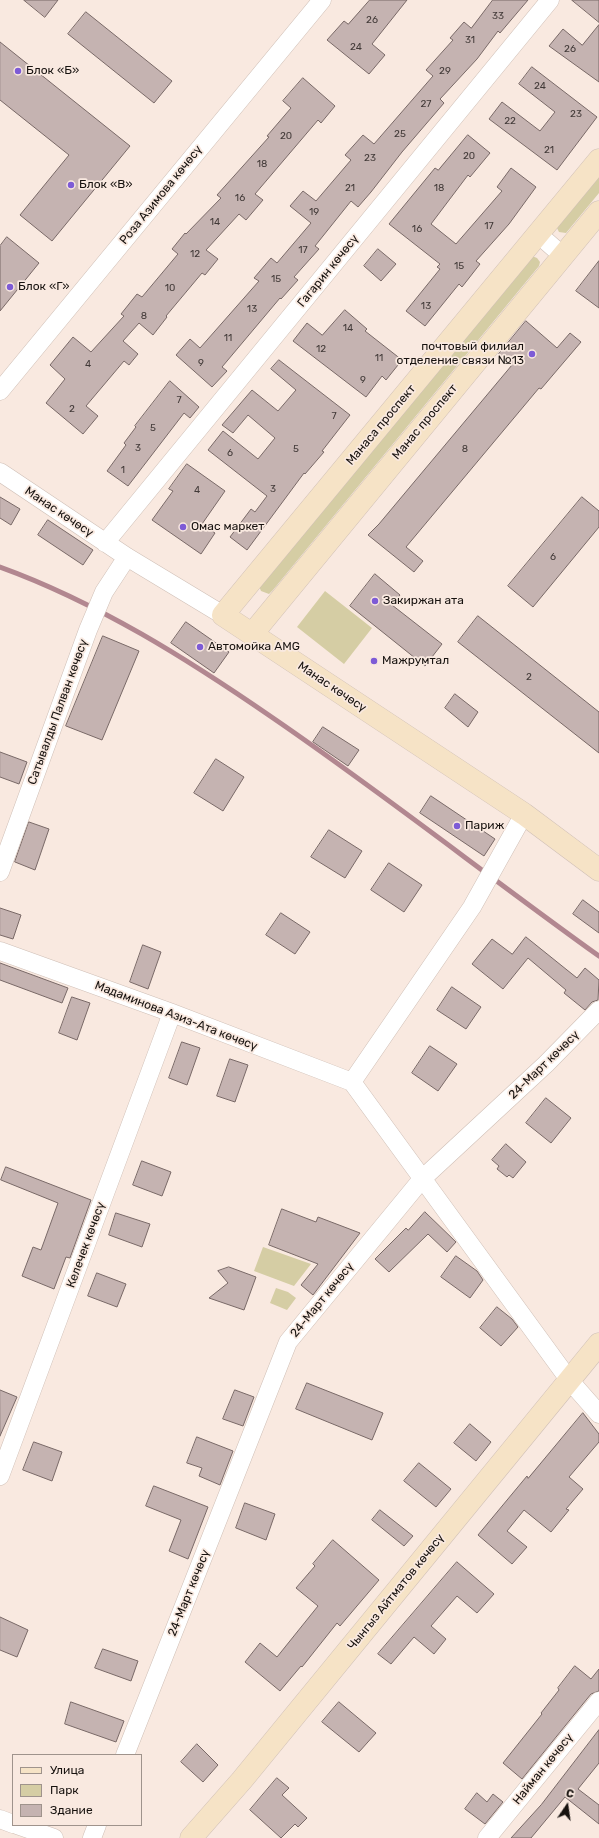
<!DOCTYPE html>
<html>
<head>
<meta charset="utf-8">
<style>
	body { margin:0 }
	#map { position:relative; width:599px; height:1838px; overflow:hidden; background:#f9e9e0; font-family:Rubik,sans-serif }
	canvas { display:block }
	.legend { position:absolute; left:12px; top:1754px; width:130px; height:72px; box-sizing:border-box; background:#f9e9e0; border:1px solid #9f938c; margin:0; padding:5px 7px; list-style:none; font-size:12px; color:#17120f }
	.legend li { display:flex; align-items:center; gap:8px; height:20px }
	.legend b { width:20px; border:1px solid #9f938c }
	.north { position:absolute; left:547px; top:1786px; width:40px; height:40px; -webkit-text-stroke:3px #f9e9e0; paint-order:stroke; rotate:13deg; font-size:11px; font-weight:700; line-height:16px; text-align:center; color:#17120f }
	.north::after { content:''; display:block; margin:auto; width:14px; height:18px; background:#17120f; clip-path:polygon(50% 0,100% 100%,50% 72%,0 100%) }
</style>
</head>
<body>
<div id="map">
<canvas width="599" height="1838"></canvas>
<ul class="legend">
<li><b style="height:5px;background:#f6e3c6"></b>Улица</li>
<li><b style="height:11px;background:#d5cda4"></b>Парк</li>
<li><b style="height:11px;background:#c5b3b1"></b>Здание</li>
</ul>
<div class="north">С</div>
</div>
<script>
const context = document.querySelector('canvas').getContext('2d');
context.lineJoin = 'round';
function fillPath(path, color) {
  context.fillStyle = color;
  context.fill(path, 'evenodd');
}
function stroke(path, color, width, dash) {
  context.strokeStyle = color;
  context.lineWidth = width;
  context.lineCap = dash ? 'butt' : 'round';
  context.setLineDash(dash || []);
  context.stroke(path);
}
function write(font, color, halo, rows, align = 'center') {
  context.font = font + ' Rubik,sans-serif';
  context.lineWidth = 3.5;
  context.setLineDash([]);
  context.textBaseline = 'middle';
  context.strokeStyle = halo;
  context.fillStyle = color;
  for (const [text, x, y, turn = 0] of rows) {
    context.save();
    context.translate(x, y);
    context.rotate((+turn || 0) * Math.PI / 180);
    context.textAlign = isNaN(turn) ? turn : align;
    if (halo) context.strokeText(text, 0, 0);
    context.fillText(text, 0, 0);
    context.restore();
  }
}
const green = new Path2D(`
	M 599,171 L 599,193 L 566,233 L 559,232 L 555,224 Z
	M 532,256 L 537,258 L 540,262 L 539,266 L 273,590 L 269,594 L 261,591 L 259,586 Z
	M 325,591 L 372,628 L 344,664 L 297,627 Z
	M 263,1247 L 311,1264 L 294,1286 L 254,1271 Z
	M 276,1288 L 288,1292 L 296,1298 L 287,1310 L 270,1303 Z`);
const stream = new Path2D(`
	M 0,567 C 97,602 189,660 273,718 C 384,794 490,878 599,956`);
const building = new Path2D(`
	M 24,0 L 58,0 L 45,17 Z
	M 370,0 L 407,0 L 372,44 L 385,55 L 369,74 L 327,40 L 344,21 L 348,24 Z
	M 493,0 L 528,0 L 500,33 L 498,31 L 477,59 L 440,99 L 444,103 L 402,152 L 371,192 L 358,207 L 351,201 L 315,246 L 319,249 L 294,277 L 298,280 L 281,299 L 280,298 L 222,367 L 227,371 L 212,387 L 176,355 L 190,339 L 200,348 L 259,281 L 254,278 L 271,258 L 277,263 L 311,223 L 290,206 L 303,191 L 316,201 L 351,160 L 345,155 L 363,135 L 374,144 L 433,76 L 426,70 L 453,40 L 450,38 L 464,22 L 471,28 Z
	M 572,0 L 599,0 L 599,22 Z
	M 86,12 L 172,81 L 154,103 L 68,34 Z
	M 599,25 L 599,82 L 549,46 L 563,29 L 582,45 Z
	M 0,42 L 130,146 L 52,241 L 20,215 L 69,155 L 0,100 Z
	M 532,67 L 597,117 L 557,170 L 489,119 L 502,102 L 540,131 L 555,112 L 519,84 Z
	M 303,78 L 335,106 L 321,123 L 318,120 L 255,194 L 263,200 L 246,220 L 239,214 L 206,250 L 218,259 L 205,275 L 202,273 L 166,316 L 167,317 L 153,335 L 139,323 L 123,341 L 138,354 L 129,365 L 124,361 L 86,406 L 98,416 L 83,434 L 46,403 L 65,379 L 50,365 L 73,337 L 91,352 L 124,316 L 121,314 L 137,294 L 142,297 L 178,254 L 172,249 L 185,233 L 186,234 L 221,198 L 217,195 L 269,137 L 267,136 L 291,108 L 283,101 Z
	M 468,135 L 490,153 L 470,177 L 468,175 L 431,224 L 456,244 L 502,191 L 497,187 L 511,168 L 536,187 L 509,224 L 476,261 L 480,264 L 462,287 L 459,284 L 425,326 L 406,311 L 440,269 L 437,267 L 440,264 L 389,224 L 435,168 L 438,170 Z
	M 7,237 L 39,263 L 0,311 L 0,246 Z
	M 378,249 L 396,264 L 381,281 L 364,266 Z
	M 599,261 L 599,308 L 576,291 Z
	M 345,310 L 367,329 L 365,331 L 402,360 L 386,380 L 382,376 L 366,397 L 293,341 L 307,323 L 322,335 Z
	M 526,321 L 557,348 L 570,333 L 581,342 L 541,389 L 539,388 L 406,547 L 423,561 L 414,572 L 368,535 L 379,524 L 512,365 L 499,354 Z
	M 279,360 L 350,415 L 322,451 L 324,452 L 305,474 L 304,473 L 247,550 L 230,537 L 251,509 L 255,512 L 267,496 L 208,450 L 223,431 L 258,459 L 275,438 L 248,415 L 233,433 L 222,425 L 252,390 L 278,411 L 296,390 L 271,369 Z
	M 170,381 L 199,407 L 190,418 L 184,413 L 128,486 L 107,471 L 126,445 L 124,443 L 136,427 L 135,426 Z
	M 187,464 L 225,491 L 202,524 L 215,533 L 201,554 L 152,520 L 173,491 L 169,489 Z
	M 0,497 L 20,509 L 11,525 L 0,518 Z
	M 582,497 L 599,511 L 599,527 L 533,607 L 508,586 Z
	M 48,520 L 93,550 L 83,565 L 38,535 Z
	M 375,574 L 400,595 L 392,605 L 442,644 L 425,666 L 350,606 Z
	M 478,616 L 599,712 L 599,753 L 458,642 Z
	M 186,622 L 229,652 L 214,673 L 171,643 Z
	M 103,636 L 139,651 L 102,740 L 66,726 Z
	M 455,694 L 478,712 L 468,727 L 445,708 Z
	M 323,727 L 359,750 L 348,766 L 313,742 Z
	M 0,752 L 27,762 L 19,784 L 0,777 Z
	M 216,759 L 244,777 L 223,811 L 194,793 Z
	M 431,796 L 495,839 L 484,856 L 420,813 Z
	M 29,822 L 49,829 L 35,870 L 15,862 Z
	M 329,830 L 362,851 L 345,878 L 311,857 Z
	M 389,863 L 422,885 L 404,912 L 371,890 Z
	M 583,900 L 599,912 L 599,933 L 573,914 Z
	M 0,908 L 21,915 L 13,939 L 0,935 Z
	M 281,913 L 310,932 L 295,954 L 266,935 Z
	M 526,937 L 577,978 L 585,968 L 599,980 L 598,1000 L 592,1002 L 585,1010 L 564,993 L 566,990 L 528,958 L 503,989 L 472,964 L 492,939 L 512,954 Z
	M 143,945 L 161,952 L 148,989 L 130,982 Z
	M 0,963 L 68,988 L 62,1003 L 0,980 Z
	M 452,987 L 481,1007 L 466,1029 L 437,1010 Z
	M 72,997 L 90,1003 L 77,1040 L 59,1033 Z
	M 182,1042 L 200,1048 L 187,1085 L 169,1078 Z
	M 430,1046 L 457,1064 L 438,1091 L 412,1073 Z
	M 230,1059 L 248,1065 L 235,1102 L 217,1096 Z
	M 546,1098 L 571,1118 L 551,1143 L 526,1123 Z
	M 506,1144 L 526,1162 L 513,1178 L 509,1175 L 507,1177 L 497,1169 L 499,1166 L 492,1160 Z
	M 142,1161 L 171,1172 L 162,1196 L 133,1185 Z
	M 6,1167 L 91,1200 L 70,1258 L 66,1257 L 54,1289 L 22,1276 L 33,1247 L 41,1250 L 58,1203 L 1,1180 Z
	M 282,1209 L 316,1222 L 318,1217 L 360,1233 L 313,1295 L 301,1285 L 318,1264 L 269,1245 Z
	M 425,1212 L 456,1242 L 447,1252 L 428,1234 L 389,1272 L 375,1259 L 406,1228 L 408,1230 Z
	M 116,1213 L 150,1224 L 142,1247 L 109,1235 Z
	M 456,1256 L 477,1271 L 483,1280 L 470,1298 L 441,1277 Z
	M 229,1267 L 256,1277 L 244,1310 L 209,1298 L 228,1283 L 218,1271 Z
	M 97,1273 L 126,1284 L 117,1307 L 88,1296 Z
	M 497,1307 L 512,1319 L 518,1327 L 501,1346 L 480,1328 Z
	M 307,1383 L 383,1413 L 372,1440 L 296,1409 Z
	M 0,1390 L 17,1397 L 0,1436 Z
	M 235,1390 L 254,1397 L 243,1426 L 223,1419 Z
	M 583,1413 L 599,1434 L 599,1442 L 569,1477 L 583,1489 L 566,1509 L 569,1510 L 551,1532 L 524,1510 L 507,1531 L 527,1547 L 512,1564 L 478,1535 L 527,1476 L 528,1478 Z
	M 470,1424 L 491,1442 L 476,1461 L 454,1443 Z
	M 197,1437 L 233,1451 L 220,1485 L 199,1476 L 202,1468 L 187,1463 Z
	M 34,1442 L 62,1452 L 52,1481 L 23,1470 Z
	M 419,1463 L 451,1489 L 436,1507 L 404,1481 Z
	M 154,1486 L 208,1507 L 188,1559 L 169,1551 L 181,1520 L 146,1506 Z
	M 245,1503 L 275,1514 L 266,1540 L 236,1528 Z
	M 380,1510 L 413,1536 L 404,1546 L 372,1520 Z
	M 333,1540 L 379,1580 L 340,1626 L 337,1623 L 302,1667 L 301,1666 L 280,1691 L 245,1662 L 260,1643 L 277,1657 L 318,1606 L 296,1588 L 315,1566 L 313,1564 Z
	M 457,1562 L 494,1594 L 477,1613 L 457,1596 L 431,1626 L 446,1639 L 434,1654 L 414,1637 L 391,1664 L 378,1654 Z
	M 0,1617 L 28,1630 L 17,1657 L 0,1650 Z
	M 103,1649 L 138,1661 L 131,1681 L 95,1668 Z
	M 575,1666 L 591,1679 L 599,1669 L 599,1691 L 591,1694 L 522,1779 L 503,1763 L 542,1714 L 541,1713 L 559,1690 L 558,1688 Z
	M 71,1702 L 124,1721 L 116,1742 L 65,1724 Z
	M 339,1702 L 376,1733 L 359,1752 L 322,1722 Z
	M 599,1730 L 599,1763 L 578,1789 L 599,1805 L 599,1824 L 565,1797 L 531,1838 L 511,1838 L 541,1805 Z
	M 197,1744 L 218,1765 L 203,1782 L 181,1762 Z
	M 277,1778 L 289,1788 L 282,1795 L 307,1818 L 298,1827 L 295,1824 L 281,1838 L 250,1810 Z
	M 477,1793 L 487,1802 L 493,1794 L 503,1802 L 485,1824 L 465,1809 Z`);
const minor = new Path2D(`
	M 538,234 L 563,256
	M 0,391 L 322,0
	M 0,472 L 127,557 L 223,615
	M 105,543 L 550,0
	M 0,872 L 88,630 L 104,592 L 127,557
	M 0,951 L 172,1013 L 352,1082
	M 352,1082 L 570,1381 L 599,1414
	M 352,1082 L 472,907 L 524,814
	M 0,1476 L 172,1013
	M 125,1755 L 288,1342 L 422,1179 L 546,1064 L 599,1010
	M 0,1819 L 13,1824
	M 17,1825 L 54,1838
	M 92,1838 L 97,1825
	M 487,1838 L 599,1701`);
const secondary = new Path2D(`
	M 599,160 L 223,615 L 524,814 L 599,870
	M 253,633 L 599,212
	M 191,1838 L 242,1780 L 599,1344`);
const markers = [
	[18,71,4,"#7d5bd6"],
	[71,185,4,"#7d5bd6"],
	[10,287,4,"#7d5bd6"],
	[532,354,4,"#7d5bd6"],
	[183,527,4,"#7d5bd6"],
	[375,601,4,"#7d5bd6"],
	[200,647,4,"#7d5bd6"],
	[374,661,4,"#7d5bd6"],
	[457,826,4,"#7d5bd6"]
];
const numberNames = [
	["33",498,16],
	["26",372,20],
	["31",470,40],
	["24",356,47],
	["26",570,49],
	["29",445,71],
	["24",540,86],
	["27",426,104],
	["23",576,114],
	["22",510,121],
	["25",400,134],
	["20",286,136],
	["21",549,150],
	["20",469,156],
	["23",370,158],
	["18",262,164],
	["21",350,188],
	["18",439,188],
	["16",240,198],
	["19",314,212],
	["14",215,222],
	["17",489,226],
	["16",417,229],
	["17",303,250],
	["12",195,254],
	["15",459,266],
	["15",276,279],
	["10",170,288],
	["13",426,306],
	["13",252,309],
	["8",144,316],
	["14",348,328],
	["11",228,338],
	["12",321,349],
	["11",379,358],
	["9",201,363],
	["4",88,364],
	["9",363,380],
	["7",179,400],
	["2",72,409],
	["7",334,416],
	["5",153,428],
	["3",138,448],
	["5",296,449],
	["8",465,449],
	["6",230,453],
	["1",123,470],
	["3",273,489],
	["4",197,490],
	["6",553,557],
	["2",529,677]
];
const poiNames = [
	["Блок «Б»",26,71],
	["Блок «В»",79,185],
	["Блок «Г»",18,287],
	["почтовый филиал",524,347,"right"],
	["отделение связи №13",524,361,"right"],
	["Омас маркет",191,527],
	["Закиржан ата",383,601],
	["Автомойка AMG",208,647],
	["Мажрумтал",382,661],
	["Париж",465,826]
];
const streetNames = [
	["Роза Азимова көчөсү",161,195,-51],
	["Гагарин көчөсү",328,271,-51],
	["Манас проспект",425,422,-50],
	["Манаса проспект",381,425,-50],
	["Манас көчөсү",59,512,34],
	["Манас көчөсү",332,687,34],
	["Сатывалды Палван көчөсү",58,712,-70],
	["Мадаминова Азиз-Ата көчөсү",176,1016,21],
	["24-Март көчөсү",544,1065,-44],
	["Келечек көчөсү",86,1245,-70],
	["24-Март көчөсү",322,1300,-51],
	["Чынгыз Айтматов көчөсү",396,1592,-51],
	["24-Март көчөсү",189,1593,-68],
	["Найман көчөсү",543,1769,-51]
];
fillPath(green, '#d5cda4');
stroke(stream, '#b28790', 5);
fillPath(building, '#c5b3b1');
stroke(building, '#796967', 1);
stroke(minor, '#cfbfb6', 19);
stroke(secondary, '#cfbfb6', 23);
stroke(minor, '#fff', 18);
stroke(secondary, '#f6e3c6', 22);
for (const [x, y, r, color] of markers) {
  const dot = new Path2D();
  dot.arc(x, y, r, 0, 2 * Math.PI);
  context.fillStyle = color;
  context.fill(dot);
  stroke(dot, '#f9e9e0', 1.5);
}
write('10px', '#423a38', null, numberNames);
write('12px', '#17120f', '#f9e9e0', poiNames, 'left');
write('12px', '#17120f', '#f9e9e0', streetNames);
</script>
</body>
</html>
